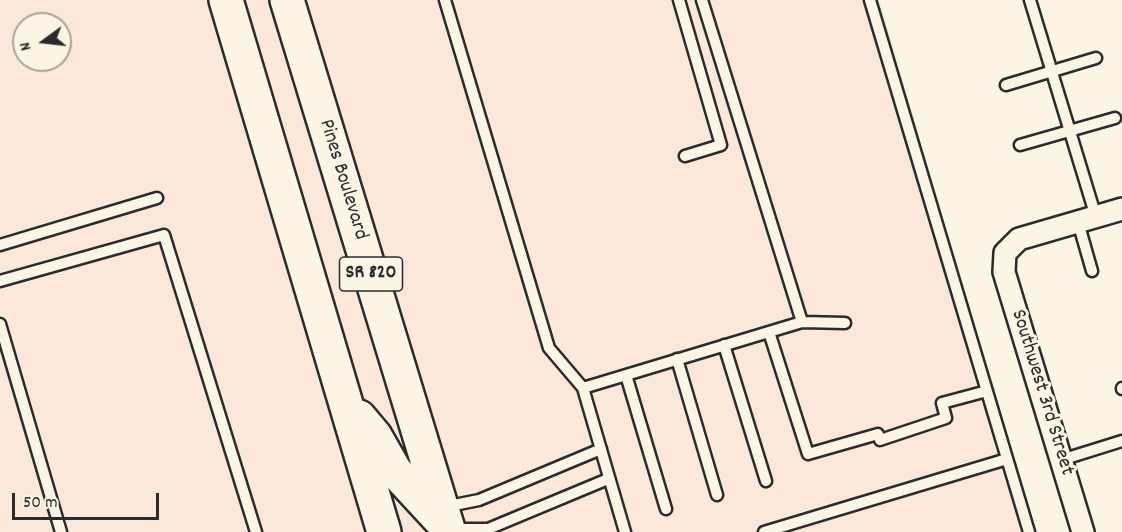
<!DOCTYPE html>
<html>
<head>
<meta charset="utf-8">
<style>
	body { margin:0 }
	#map { position:relative; width:1122px; height:532px; overflow:hidden; background:#fcf5e5; font-family:Dekko,sans-serif }
	canvas { display:block }
	.north { position:absolute; left:12px; top:12px; width:60px; height:60px; box-sizing:border-box; background:#fcf5e5; border:2px solid #a8a49b; border-radius:50%; rotate:255deg; font-size:16px; font-weight:700; line-height:24px; text-align:center; color:#2b2b2b }
	.north::after { content:''; display:block; margin:auto; width:21px; height:27px; background:#2b2b2b; clip-path:polygon(50% 0,100% 100%,50% 72%,0 100%) }
	.scale { position:absolute; left:12px; top:493px; width:147px; height:27px; box-sizing:border-box; border:3px solid #2b2b2b; border-top:0; padding-left:8px; font-size:18px; line-height:21px; white-space:nowrap; color:#2b2b2b; -webkit-text-stroke:4px #fcf5e5; paint-order:stroke }
</style>
</head>
<body>
<div id="map">
<canvas width="1122" height="532"></canvas>
<div class="north">N</div>
<div class="scale">50 m</div>
</div>
<script>
const context = document.querySelector('canvas').getContext('2d');
context.lineJoin = 'round';
function fillPath(path, color) {
  context.fillStyle = color;
  context.fill(path, 'evenodd');
}
function stroke(path, color, width, dash) {
  context.strokeStyle = color;
  context.lineWidth = width;
  context.lineCap = dash ? 'butt' : 'round';
  context.setLineDash(dash || []);
  context.stroke(path);
}
function write(font, color, halo, rows, align = 'center') {
  context.font = font + ' Dekko,sans-serif';
  context.lineWidth = 6;
  context.setLineDash([]);
  context.textBaseline = 'middle';
  context.strokeStyle = halo;
  context.fillStyle = color;
  for (const [text, x, y, turn = 0] of rows) {
    context.save();
    context.translate(x, y);
    context.rotate((+turn || 0) * Math.PI / 180);
    context.textAlign = isNaN(turn) ? turn : align;
    if (halo) context.strokeText(text, 0, 0);
    context.fillText(text, 0, 0);
    context.restore();
  }
}
const built = new Path2D(`
	M 0,0 L 880,0 L 1032,532 L 0,532 ZM 24,24 L 60,24 L 60,60 L 24,60 Z`);
const service = new Path2D(`
	M 445,0 L 549,348 L 583,388 L 625,532
	M 679,0 L 721,145 L 685,156
	M 702,0 L 802,322
	M 870,0 L 1029,532
	M 1030,0 L 1096,217
	M 1006,85 L 1096,58
	M 1020,145 L 1115,118
	M 1078,222 L 1092,271
	M 0,245 L 157,198
	M 0,281 L 164,235 L 256,532
	M 0,324 L 61,532
	M 769,332 L 808,454 L 878,434
	M 724,345 L 766,481
	M 677,359 L 717,495
	M 626,375 L 666,509
	M 583,388 L 802,322 L 845,323
	M 1122,388 L 1122,389
	M 880,440 L 946,418 L 942,403 L 987,391
	M 1061,460 L 1122,441
	M 444,507 L 479,500 L 601,449
	M 451,529 L 488,529 L 608,479
	M 764,532 L 1007,459`);
const minor = new Path2D(`
	M 1083,532 L 1004,272 L 1005,253 L 1019,239 L 1122,209`);
const trunk = new Path2D(`
	M 226,0 L 384,532
	M 287,0 L 449,532
	M 359,417 L 375,436 L 395,471 L 444,524`);
const shields = [
	[371,274,63]
];
const shieldNames = [
	["SR 820",371,274]
];
const streetNames = [
	["Pines Boulevard",342,180,73],
	["Southwest 3rd Street",1041,393,73]
];
fillPath(built, '#fbe8db');
stroke(service, '#2b2b2b', 15);
stroke(minor, '#2b2b2b', 26);
stroke(trunk, '#2b2b2b', 38);
stroke(service, '#fcf5e5', 10);
stroke(minor, '#fcf5e5', 21);
stroke(trunk, '#fcf5e5', 33);
for (const [x, y, w] of shields) {
  const box = new Path2D();
  box.roundRect(x - w / 2, y - 17, w, 34, 4.5);
  context.fillStyle = '#fcf5e5';
  context.fill(box);
  stroke(box, '#2b2b2b', 1.5);
}
write('bold 20px', '#2b2b2b', null, shieldNames);
write('21px', '#2b2b2b', '#fcf5e5', streetNames);
</script>
</body>
</html>
